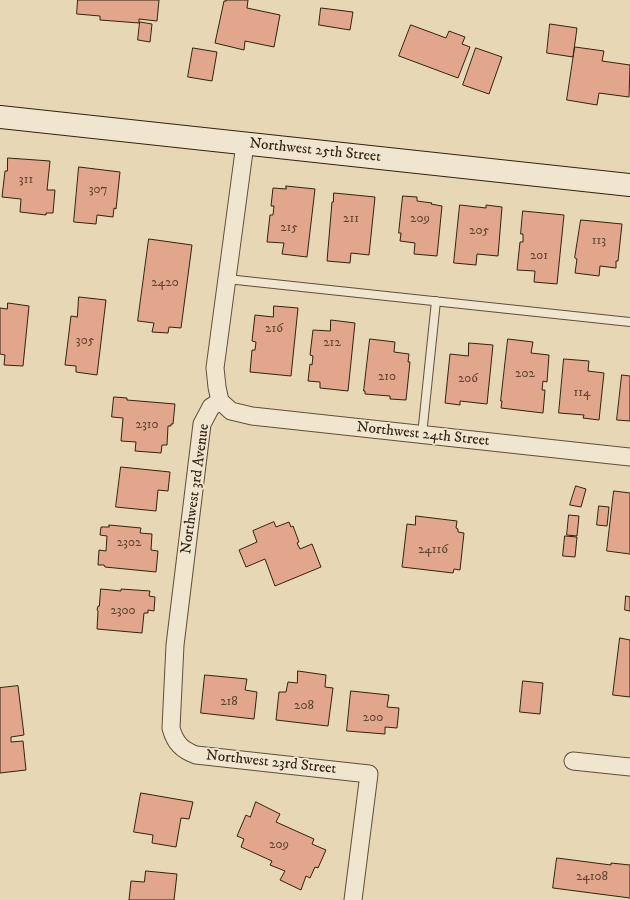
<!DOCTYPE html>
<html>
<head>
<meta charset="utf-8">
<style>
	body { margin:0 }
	canvas { display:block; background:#e8d7b5 }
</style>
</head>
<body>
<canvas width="630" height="900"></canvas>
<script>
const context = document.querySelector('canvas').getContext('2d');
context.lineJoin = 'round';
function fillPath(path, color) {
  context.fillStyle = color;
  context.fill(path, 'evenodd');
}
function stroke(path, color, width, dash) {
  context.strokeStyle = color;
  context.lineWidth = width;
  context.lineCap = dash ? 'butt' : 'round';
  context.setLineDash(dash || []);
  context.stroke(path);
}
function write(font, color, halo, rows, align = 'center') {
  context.font = font + ' "IM FELL DW Pica",serif';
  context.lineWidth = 3.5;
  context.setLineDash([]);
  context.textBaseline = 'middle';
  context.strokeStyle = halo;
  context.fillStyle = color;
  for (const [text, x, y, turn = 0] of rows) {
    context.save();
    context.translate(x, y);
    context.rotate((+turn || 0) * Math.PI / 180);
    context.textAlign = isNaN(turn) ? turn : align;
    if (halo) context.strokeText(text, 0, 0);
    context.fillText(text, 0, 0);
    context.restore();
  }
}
const building = new Path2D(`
	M 78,0 L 159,0 L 157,21 L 139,19 L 139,23 L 100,20 L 100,16 L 77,14 Z
	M 226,0 L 248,0 L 247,8 L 280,15 L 274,47 L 245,41 L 244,50 L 215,43 L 224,1 L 226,1 Z
	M 321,8 L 353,12 L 350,30 L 319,25 Z
	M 140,22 L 152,24 L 150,42 L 138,40 Z
	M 550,24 L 577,28 L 573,57 L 547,53 Z
	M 411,25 L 446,38 L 449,31 L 465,37 L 462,44 L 470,47 L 458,78 L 399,56 Z
	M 575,47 L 604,51 L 602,61 L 630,65 L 629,97 L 599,93 L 597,105 L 567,100 Z
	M 193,48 L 217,52 L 212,81 L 188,77 Z
	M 476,48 L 502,57 L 489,94 L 463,85 Z
	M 8,158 L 50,161 L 47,190 L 55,190 L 53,213 L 46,213 L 46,215 L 20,212 L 21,199 L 2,197 L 5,171 L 7,171 Z
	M 79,167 L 120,172 L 116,209 L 114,208 L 113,217 L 97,215 L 96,224 L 74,222 Z
	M 286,186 L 315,189 L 307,257 L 282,254 L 284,243 L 267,242 L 270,215 L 273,215 L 274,206 L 271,206 L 273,188 L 286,189 Z
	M 334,193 L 375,197 L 369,255 L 351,253 L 350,263 L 327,261 L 332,202 L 333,202 Z
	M 403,196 L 417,197 L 417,201 L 432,203 L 431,204 L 442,206 L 437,256 L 414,254 L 415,243 L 400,241 L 401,233 L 399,233 Z
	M 460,205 L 486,208 L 486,205 L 502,207 L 498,256 L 477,254 L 476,265 L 454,263 Z
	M 523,211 L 564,215 L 557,284 L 534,282 L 535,271 L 517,270 L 520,242 L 523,242 L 523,234 L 521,234 Z
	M 581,220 L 622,224 L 618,261 L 616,261 L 616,268 L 600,266 L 599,276 L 575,273 L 577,259 L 575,258 Z
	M 149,239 L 192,245 L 181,328 L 169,327 L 168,333 L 152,332 L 154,323 L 138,321 Z
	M 79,297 L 106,300 L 97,375 L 76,372 L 76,366 L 65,365 L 71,316 L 77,317 Z
	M 8,303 L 29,306 L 23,366 L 4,365 L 5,355 L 0,354 L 0,308 L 7,309 Z
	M 274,306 L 298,308 L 291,376 L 250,372 L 252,350 L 255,350 L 256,342 L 252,341 L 255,315 L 273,317 Z
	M 331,320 L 355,323 L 348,391 L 320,388 L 320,382 L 308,381 L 310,364 L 312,365 L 313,356 L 310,355 L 313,330 L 330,331 Z
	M 370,339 L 395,342 L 394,352 L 409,354 L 408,362 L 410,362 L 406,400 L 390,399 L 390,396 L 365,394 L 365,391 L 364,391 Z
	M 508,339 L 533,342 L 531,353 L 549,355 L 547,382 L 543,381 L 542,390 L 545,390 L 543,413 L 501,408 L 502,401 L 501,401 Z
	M 469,343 L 493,345 L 487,404 L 460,401 L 460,405 L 445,403 L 450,354 L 468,356 Z
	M 564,359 L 589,361 L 588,371 L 604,373 L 599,420 L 583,418 L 584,415 L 559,413 Z
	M 622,375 L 630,376 L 630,421 L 617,420 Z
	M 114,397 L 127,398 L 127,400 L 175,404 L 173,424 L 171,424 L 171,426 L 168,426 L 167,445 L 162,445 L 161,453 L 135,451 L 136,442 L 121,441 L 123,418 L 112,417 Z
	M 121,467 L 170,472 L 168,491 L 158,490 L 156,511 L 116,507 Z
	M 576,486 L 586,489 L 581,507 L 570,505 Z
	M 614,491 L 630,493 L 630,554 L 607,551 Z
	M 599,506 L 609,507 L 607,526 L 597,525 Z
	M 569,515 L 579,516 L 577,536 L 567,535 Z
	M 416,516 L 457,521 L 456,528 L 458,529 L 458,532 L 464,533 L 460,570 L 454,569 L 453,573 L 402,567 L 407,524 L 415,525 Z
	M 274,522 L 276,527 L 289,522 L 291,527 L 293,526 L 299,542 L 297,543 L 300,549 L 312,544 L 321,567 L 275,586 L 265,559 L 246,567 L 239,550 L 257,542 L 253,531 Z
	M 109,525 L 141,528 L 140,533 L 152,534 L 151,550 L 158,551 L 156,572 L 105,567 L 104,565 L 98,565 L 99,550 L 106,551 L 107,536 L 100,535 L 101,527 L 109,527 Z
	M 565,536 L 577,537 L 575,557 L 563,556 Z
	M 101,589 L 121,591 L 121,589 L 150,591 L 149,596 L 155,597 L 154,611 L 148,610 L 148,613 L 144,613 L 142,633 L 97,629 L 98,611 L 97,610 L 98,606 L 99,606 Z
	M 626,596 L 630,597 L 630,611 L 625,610 Z
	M 620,638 L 630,640 L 630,697 L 613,695 Z
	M 298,671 L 326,675 L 325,687 L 333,688 L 328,726 L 276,720 L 279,692 L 286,692 L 288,682 L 297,683 Z
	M 205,675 L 247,679 L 245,690 L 257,692 L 254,719 L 201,713 Z
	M 523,681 L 543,683 L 540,714 L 520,712 Z
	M 18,686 L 24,735 L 11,737 L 11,742 L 23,741 L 26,770 L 0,773 L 0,688 Z
	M 351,691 L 389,695 L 387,707 L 399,708 L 397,728 L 385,727 L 385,734 L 347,731 Z
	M 141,793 L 193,802 L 189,819 L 181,818 L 176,847 L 152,843 L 153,835 L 134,832 Z
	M 256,802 L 280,814 L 276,822 L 314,839 L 312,844 L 326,850 L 318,868 L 315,867 L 310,878 L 306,876 L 301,890 L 280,880 L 285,871 L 270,865 L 272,861 L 241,847 L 244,839 L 237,836 L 246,815 L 250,817 Z
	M 557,858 L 611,865 L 611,863 L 630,865 L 630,898 L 553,888 Z
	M 146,871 L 177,874 L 174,900 L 129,900 L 131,881 L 144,882 Z`);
const lane = new Path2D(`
	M 227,279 L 630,322
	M 422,435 L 436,301`);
const street = new Path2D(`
	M 245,144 L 215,368 L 217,387 L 220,401 L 211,407 L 202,424 L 175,645 L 171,728 C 175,743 182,750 196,755 L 369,774 L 353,900
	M 220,401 L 231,411 L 252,416 L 630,457
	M 573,761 L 630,767`);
const secondary = new Path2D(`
	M 0,117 L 630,185`);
const numberNames = [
	["311",26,180],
	["307",98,190],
	["211",351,219],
	["209",420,219],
	["215",289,228],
	["205",479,231],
	["113",599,241],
	["201",539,256],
	["2420",165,283],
	["216",274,329],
	["305",85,341],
	["212",332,343],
	["202",525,374],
	["210",387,377],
	["206",468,379],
	["114",582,393],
	["2310",147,425],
	["2302",129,543],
	["24116",433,550],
	["2300",123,611],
	["218",229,702],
	["208",304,706],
	["200",373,718],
	["209",279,845],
	["24108",592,877]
];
const streetNames = [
	["Northwest 25th Street",315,151,6],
	["Northwest 24th Street",423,435,6],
	["Northwest 3rd Avenue",196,489,-82],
	["Northwest 23rd Street",271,763,6]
];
fillPath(building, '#e1a68b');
stroke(building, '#322211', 1);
stroke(lane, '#604f3a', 10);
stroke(street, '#604f3a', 19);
stroke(secondary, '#322211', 24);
stroke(lane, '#f0e5cf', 8);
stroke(street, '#f0e5cf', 17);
stroke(secondary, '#f0e5cf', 22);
write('13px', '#5e4330', null, numberNames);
write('15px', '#322211', '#f0e5cf', streetNames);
</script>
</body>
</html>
